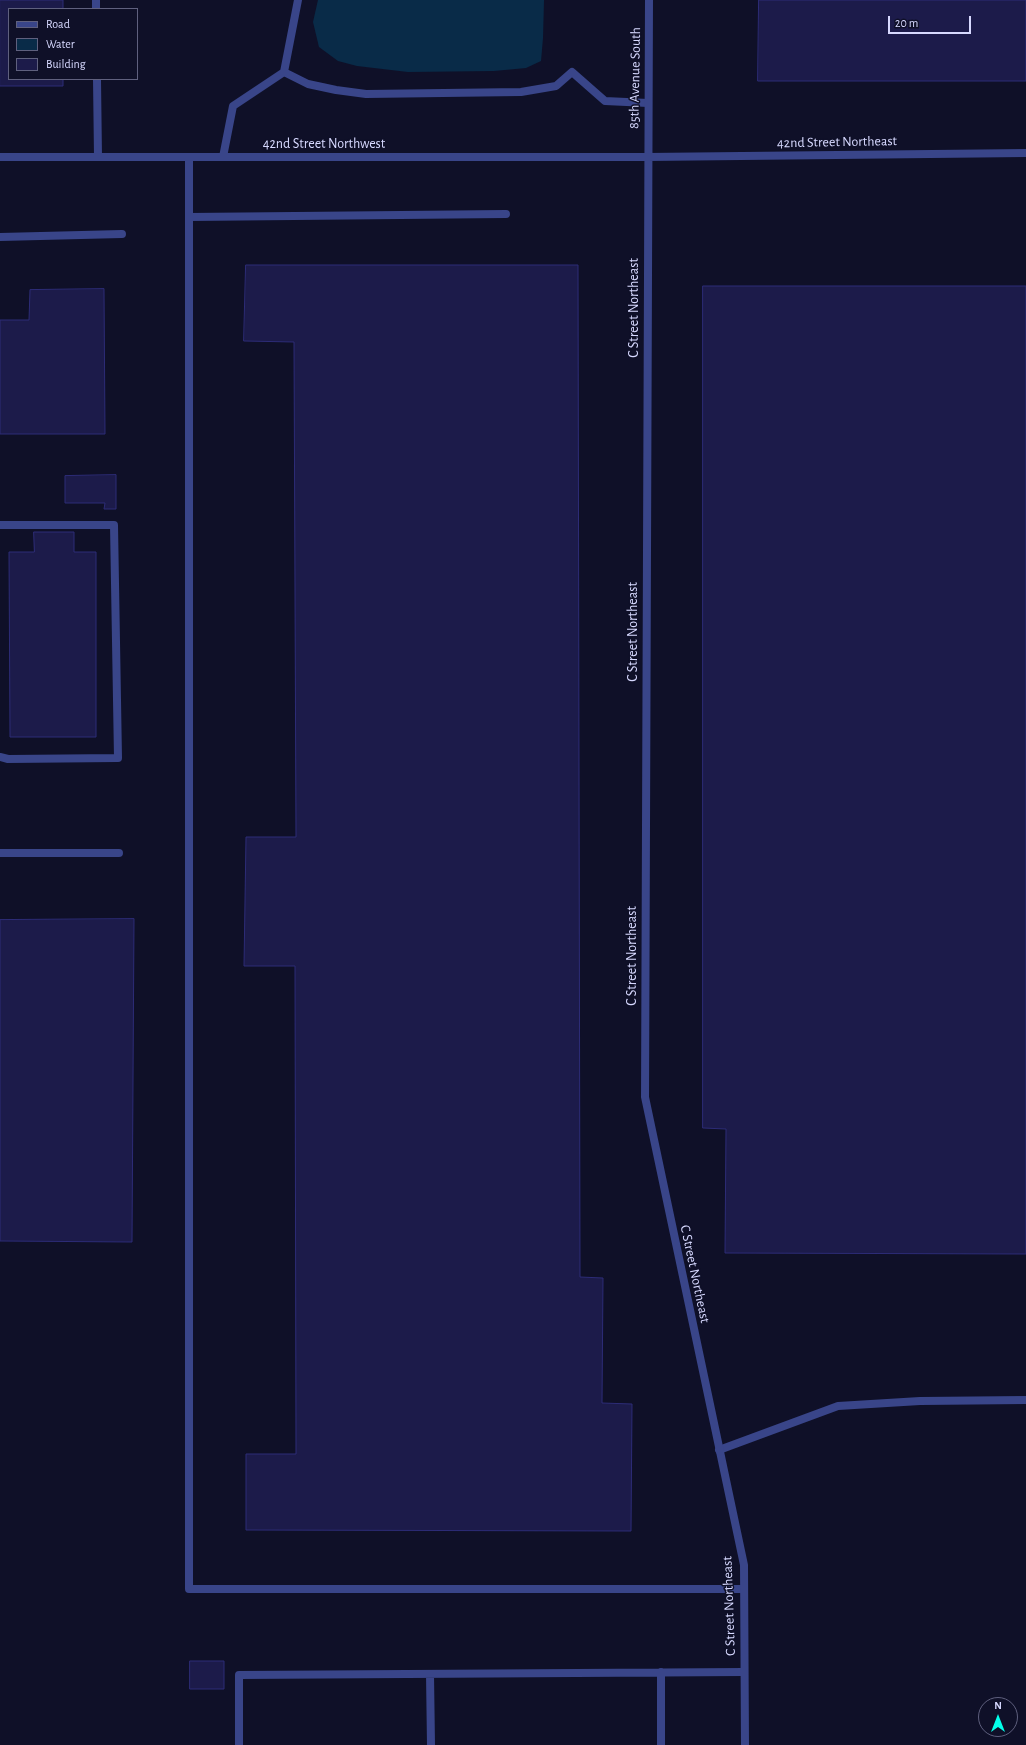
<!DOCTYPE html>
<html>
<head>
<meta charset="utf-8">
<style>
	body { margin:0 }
	#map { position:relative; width:1026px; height:1745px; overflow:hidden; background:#0f1028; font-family:"Alegreya Sans",sans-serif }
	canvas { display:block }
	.legend { position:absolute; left:8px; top:8px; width:130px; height:72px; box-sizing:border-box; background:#0f1028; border:1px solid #5f607e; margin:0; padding:5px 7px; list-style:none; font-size:12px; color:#d7d9ff }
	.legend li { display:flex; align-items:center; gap:8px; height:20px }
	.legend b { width:20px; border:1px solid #5f607e }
	.north { position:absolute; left:978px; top:1697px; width:40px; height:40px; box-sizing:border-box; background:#0f1028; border:1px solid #5f607e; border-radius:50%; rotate:0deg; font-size:11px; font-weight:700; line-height:16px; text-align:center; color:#d7d9ff }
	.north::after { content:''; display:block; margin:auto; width:14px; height:18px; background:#03ffea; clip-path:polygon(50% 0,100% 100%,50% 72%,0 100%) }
	.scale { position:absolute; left:888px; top:16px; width:83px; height:18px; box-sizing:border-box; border:2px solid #d7d9ff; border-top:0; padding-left:5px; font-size:12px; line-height:14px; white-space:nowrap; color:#d7d9ff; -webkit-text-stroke:3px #0f1028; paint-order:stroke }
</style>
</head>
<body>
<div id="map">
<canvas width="1026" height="1745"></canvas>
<ul class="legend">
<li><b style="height:5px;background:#394589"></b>Road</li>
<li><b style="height:11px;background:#092b48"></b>Water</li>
<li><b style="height:11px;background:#1c1b4a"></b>Building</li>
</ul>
<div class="north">N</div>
<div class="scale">20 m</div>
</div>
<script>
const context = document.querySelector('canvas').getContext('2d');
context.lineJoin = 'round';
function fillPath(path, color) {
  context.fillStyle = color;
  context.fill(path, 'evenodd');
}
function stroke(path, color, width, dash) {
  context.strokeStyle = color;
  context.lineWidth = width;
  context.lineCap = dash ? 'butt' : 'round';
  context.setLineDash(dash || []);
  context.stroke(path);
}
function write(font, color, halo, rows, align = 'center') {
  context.font = font + ' "Alegreya Sans",sans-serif';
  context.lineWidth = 3;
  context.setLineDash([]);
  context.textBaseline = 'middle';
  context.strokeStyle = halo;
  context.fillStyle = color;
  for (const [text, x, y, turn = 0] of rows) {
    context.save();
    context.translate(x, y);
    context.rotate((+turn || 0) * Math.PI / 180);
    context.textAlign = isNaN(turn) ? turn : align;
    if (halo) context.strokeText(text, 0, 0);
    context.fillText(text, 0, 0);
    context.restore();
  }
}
const water = new Path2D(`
	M 318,0 L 544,0 L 543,38 L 541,61 L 526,68 L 494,71 L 408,72 L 357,66 L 338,61 L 319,47 L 313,22 Z`);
const building = new Path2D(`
	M 0,0 L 63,0 L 63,9 L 9,9 L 9,79 L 63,79 L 63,86 L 0,86 Z
	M 759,0 L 1026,0 L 1026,81 L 758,81 Z
	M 246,265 L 578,265 L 580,1277 L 603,1278 L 602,1403 L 632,1404 L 631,1531 L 246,1530 L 246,1454 L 296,1454 L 295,966 L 244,966 L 246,837 L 296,837 L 294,342 L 244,341 Z
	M 703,286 L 1026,286 L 1026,1254 L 725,1253 L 726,1129 L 703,1128 Z
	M 104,289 L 105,434 L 0,434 L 0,320 L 29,320 L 30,290 Z
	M 116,475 L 116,509 L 104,509 L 105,503 L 65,503 L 65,476 Z
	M 34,532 L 74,532 L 74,552 L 96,552 L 96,737 L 10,737 L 9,552 L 34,552 Z
	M 134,919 L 132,1242 L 0,1241 L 0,920 Z
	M 190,1661 L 224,1661 L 224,1689 L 190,1689 Z`);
const service = new Path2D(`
	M 96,0 L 96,9
	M 284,72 L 308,84 L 336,90 L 366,94 L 521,92 L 556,86 L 572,72 L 605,101 L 648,103
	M 97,79 L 98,157
	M 189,157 L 189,1589 L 744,1589
	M 223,157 L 233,106 L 284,72 L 298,0
	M 189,217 L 506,214
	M 0,237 L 122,234
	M 0,525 L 114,525 L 118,758 L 8,759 L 0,757
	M 0,853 L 119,853
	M 719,1450 L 838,1406 L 920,1401 L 1026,1400
	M 661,1672 L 661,1745
	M 430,1674 L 431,1745
	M 239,1745 L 239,1675 L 744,1672`);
const minor = new Path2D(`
	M 649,0 L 645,1097 L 744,1565 L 745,1745
	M 0,157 L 647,157 L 1026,153`);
const streetNames = [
	["85th Avenue South",635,78,-89],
	["42nd Street Northeast",837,142,-1],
	["42nd Street Northwest",324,144],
	["C Street Northeast",634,308,-90],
	["C Street Northeast",633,632,-90],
	["C Street Northeast",632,956,-90],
	["C Street Northeast",695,1274,78],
	["C Street Northeast",729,1606,-92]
];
fillPath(water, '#092b48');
fillPath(building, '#1c1b4a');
stroke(building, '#2d2c77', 1);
stroke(service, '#394589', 8);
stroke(minor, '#394589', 8);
write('14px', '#d7d9ff', '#0f1028', streetNames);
</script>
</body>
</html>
